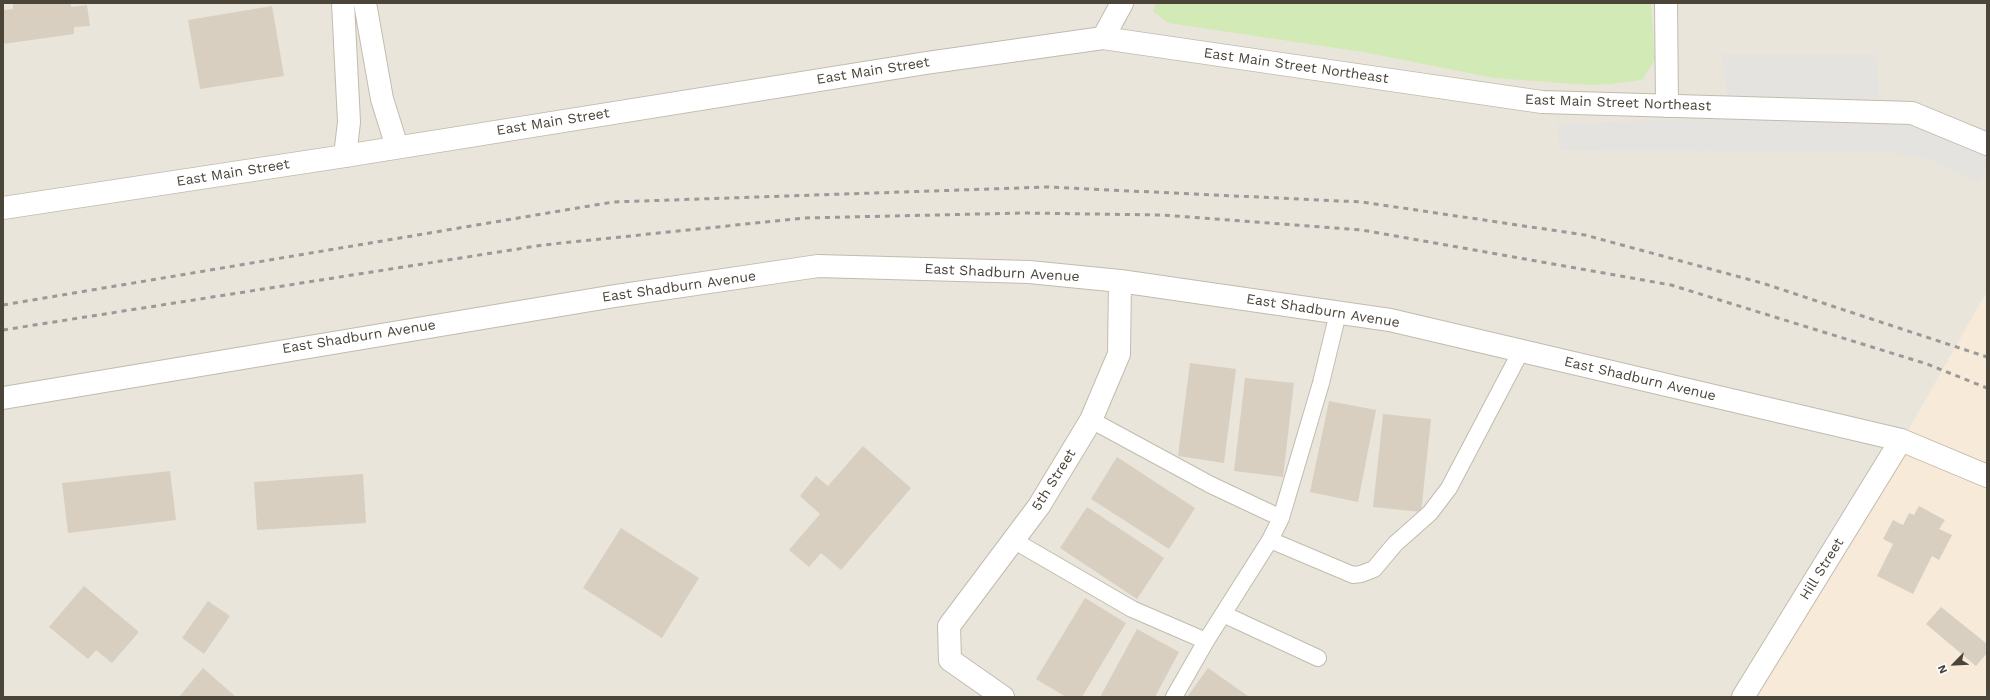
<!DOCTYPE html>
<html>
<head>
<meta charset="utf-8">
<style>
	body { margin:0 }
	#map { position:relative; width:1990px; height:700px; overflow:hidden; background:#f6f3ec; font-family:"Work Sans",sans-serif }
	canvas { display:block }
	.frame { position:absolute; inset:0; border:4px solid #4b4439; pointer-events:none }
	.north { position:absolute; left:1934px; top:644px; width:40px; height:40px; -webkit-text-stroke:3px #fff; paint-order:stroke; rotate:246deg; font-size:11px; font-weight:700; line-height:16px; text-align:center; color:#4b4439 }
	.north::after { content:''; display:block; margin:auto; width:14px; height:18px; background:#4b4439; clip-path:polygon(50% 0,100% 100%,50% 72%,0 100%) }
</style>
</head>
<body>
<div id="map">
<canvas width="1990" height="700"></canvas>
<div class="frame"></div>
<div class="north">N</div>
</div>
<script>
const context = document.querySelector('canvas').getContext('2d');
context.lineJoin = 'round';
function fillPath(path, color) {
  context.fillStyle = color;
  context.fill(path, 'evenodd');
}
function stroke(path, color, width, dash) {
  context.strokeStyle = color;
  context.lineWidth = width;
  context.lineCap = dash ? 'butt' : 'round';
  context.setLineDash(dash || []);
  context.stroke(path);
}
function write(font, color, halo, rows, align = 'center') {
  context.font = font + ' "Work Sans",sans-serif';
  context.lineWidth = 3;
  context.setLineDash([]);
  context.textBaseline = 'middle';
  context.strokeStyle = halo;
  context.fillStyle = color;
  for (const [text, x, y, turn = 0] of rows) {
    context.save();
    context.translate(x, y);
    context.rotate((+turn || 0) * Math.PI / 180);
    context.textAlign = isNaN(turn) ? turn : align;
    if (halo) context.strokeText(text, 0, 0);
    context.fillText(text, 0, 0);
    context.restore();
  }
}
const residential = new Path2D(`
	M 3,3 L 1987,3 L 1987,292 L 1757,697 L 3,697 Z`);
const commercial = new Path2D(`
	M 1987,292 L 1987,697 L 1757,697 Z`);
const green = new Path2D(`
	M 1156,3 L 1651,3 L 1655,59 L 1642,80 L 1610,84 L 1589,85 L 1494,78 L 1363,52 L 1168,23 L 1153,11 Z`);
const parking = new Path2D(`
	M 1722,54 L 1876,54 L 1881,120 L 1914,126 L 1987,156 L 1987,168 L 1978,182 L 1928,159 L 1888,152 L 1560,150 L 1557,124 L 1730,117 Z`);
const building = new Path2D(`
	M 13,3 L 71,3 L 71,7 L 87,5 L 90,26 L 74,27 L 74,34 L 3,44 L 3,10 L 13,9 Z
	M 272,6 L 284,76 L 200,89 L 188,20 Z
	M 1190,363 L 1236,369 L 1224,463 L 1178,456 Z
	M 1245,378 L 1294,383 L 1283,477 L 1234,471 Z
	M 1329,401 L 1376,410 L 1358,502 L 1310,492 Z
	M 1383,414 L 1431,419 L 1421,512 L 1373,507 Z
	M 863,446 L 911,488 L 841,570 L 821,553 L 809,567 L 789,550 L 820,514 L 800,496 L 816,476 L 828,486 Z
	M 1117,457 L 1195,508 L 1169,549 L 1091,499 Z
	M 170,471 L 176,520 L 68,533 L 62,483 Z
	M 363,474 L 366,523 L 257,530 L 254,482 Z
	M 1919,506 L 1945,520 L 1939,529 L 1952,535 L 1939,560 L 1932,556 L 1913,594 L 1877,576 L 1893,544 L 1883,539 L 1893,520 L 1903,525 L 1909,513 L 1914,515 Z
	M 1087,507 L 1164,558 L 1137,599 L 1060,548 Z
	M 621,528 L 699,578 L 662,638 L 583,588 Z
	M 84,586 L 139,632 L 112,663 L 96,650 L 88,659 L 49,627 Z
	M 1085,598 L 1126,623 L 1082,697 L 1066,697 L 1036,679 Z
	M 208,601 L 230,616 L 204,654 L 182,638 Z
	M 1941,607 L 1987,644 L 1987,653 L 1976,666 L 1926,624 Z
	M 1137,629 L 1179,652 L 1155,697 L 1100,697 Z
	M 203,668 L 236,697 L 179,697 Z
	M 1208,668 L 1248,696 L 1247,697 L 1187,697 Z`);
const service = new Path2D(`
	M 1091,420 L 1211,485 L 1281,518 L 1321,383 L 1338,313
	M 1013,540 L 1132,609 L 1206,641 L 1174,697
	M 1270,540 L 1353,575 L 1361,574 L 1374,569 L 1395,544 L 1430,513 L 1449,488 L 1521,351
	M 1223,614 L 1318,658
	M 1206,641 L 1270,540 L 1281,518`);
const minor = new Path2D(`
	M 343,3 L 349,122 L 345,156
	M 365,3 L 382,99 L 397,147
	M 1666,3 L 1667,106
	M 1103,38 L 1122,3
	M 3,398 L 615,296 L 818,266 L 1029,272 L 1120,281 L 1390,320 L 1901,440 L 1987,476
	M 1003,697 L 950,660 L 949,626 L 1039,506 L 1091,420 L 1119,354 L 1120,281
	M 1743,697 L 1901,440`);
const tertiary = new Path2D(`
	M 3,208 L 345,156 L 926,63 L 1103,38 L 1542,102 L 1912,113 L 1987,144`);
const rail = new Path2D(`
	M 3,305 L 613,202 L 1047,187 L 1362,202 L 1585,235 L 1762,283 L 1987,357
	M 3,330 L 543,245 L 804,218 L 1024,213 L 1163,215 L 1362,230 L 1671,285 L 1927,364 L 1987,388`);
const streetNames = [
	["East Main Street Northeast",1296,66,8],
	["East Main Street",873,71,-9],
	["East Main Street Northeast",1618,103,2],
	["East Main Street",553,122,-9],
	["East Main Street",233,173,-9],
	["East Shadburn Avenue",1002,273,3],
	["East Shadburn Avenue",679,287,-8],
	["East Shadburn Avenue",1323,311,9],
	["East Shadburn Avenue",359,337,-9],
	["East Shadburn Avenue",1640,379,13],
	["5th Street",1054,480,-58],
	["Hill Street",1822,569,-58]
];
fillPath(residential, '#eae5da');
fillPath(commercial, '#f7ead8');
fillPath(green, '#d2eab5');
fillPath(parking, '#e5e3e0');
fillPath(building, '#d8cfc1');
stroke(service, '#c2bbae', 18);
stroke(minor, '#c2bbae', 24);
stroke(tertiary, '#c2bbae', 24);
stroke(service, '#fff', 16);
stroke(minor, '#fff', 22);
stroke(tertiary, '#fff', 22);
stroke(rail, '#9a9a9a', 3, [5, 5]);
write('14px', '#4b4439', '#fff', streetNames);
</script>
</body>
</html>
